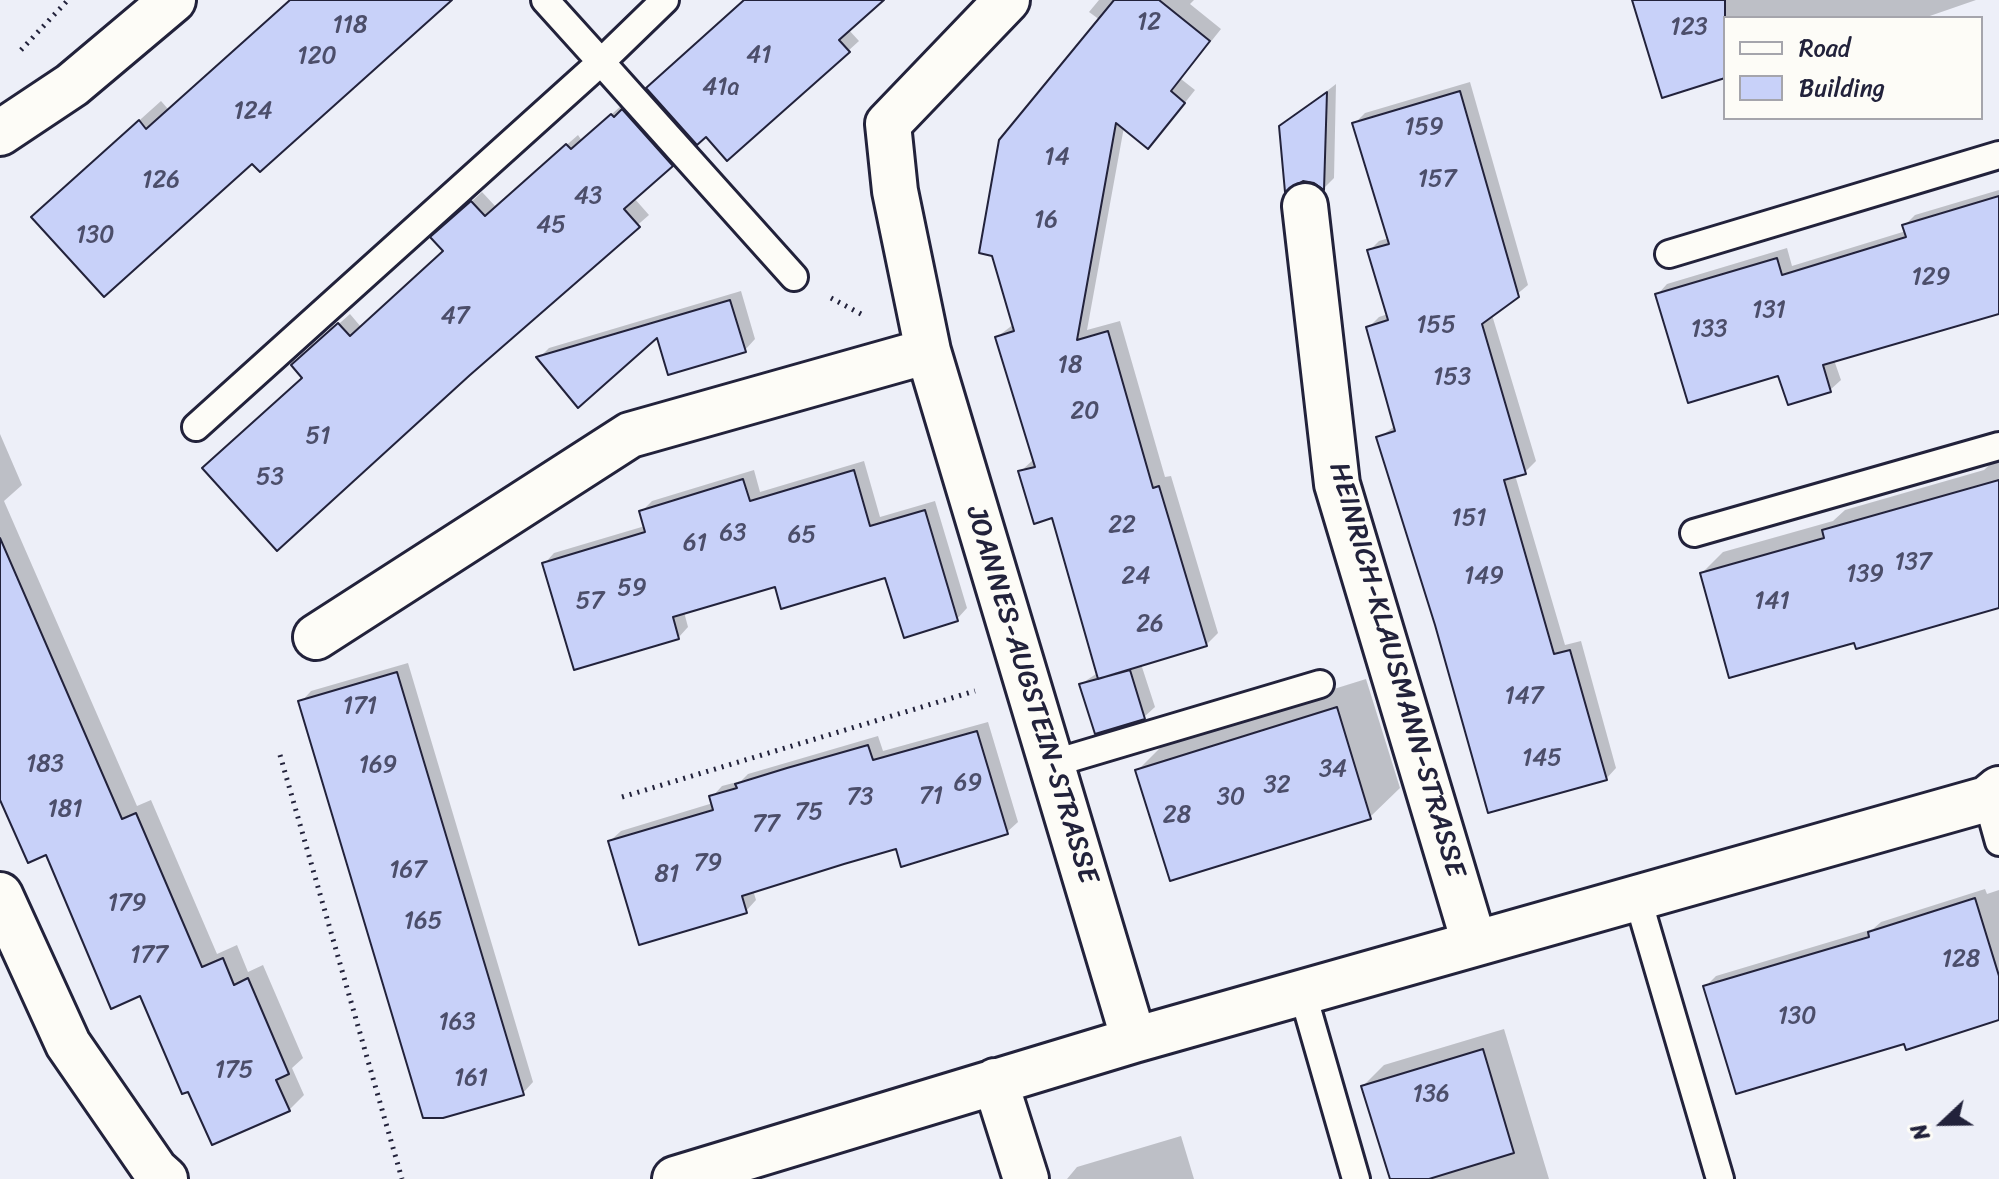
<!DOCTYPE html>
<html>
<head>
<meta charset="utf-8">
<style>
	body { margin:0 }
	#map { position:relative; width:1999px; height:1179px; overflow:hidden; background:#edeff8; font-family:Sriracha,sans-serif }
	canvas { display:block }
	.legend { position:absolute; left:1723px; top:16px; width:260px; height:104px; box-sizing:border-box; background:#fdfcf7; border:2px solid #a5a5ac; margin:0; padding:10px 14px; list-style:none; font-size:24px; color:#22223b }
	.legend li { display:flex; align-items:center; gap:16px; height:40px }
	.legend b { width:40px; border:2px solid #a5a5ac }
	.north { position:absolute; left:1903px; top:1083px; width:80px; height:80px; -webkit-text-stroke:6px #fdfcf7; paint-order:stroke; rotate:248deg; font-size:22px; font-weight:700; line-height:32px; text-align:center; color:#22223b }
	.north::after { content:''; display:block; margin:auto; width:28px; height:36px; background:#22223b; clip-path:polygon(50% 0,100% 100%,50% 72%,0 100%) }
</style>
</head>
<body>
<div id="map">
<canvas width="1999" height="1179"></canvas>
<ul class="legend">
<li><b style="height:10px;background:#fdfcf7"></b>Road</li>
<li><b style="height:22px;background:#c8d1f9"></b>Building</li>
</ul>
<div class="north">N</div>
</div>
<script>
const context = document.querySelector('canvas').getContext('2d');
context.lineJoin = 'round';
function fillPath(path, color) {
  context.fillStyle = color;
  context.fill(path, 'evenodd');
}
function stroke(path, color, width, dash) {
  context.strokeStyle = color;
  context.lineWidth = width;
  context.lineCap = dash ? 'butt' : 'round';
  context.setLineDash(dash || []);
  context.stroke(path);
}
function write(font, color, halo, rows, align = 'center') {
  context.font = font + ' Sriracha,sans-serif';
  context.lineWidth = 6;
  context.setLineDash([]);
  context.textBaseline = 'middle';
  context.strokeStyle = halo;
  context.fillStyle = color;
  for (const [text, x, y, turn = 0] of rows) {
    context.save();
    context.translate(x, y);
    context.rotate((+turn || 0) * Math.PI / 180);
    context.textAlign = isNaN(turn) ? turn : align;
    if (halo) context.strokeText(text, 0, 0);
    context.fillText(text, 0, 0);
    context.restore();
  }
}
const shadow = new Path2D(`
	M 290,0 L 449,0 L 252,161 L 55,196 L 161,101 L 168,109 Z
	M 746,0 L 881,0 L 848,29 L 859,41 L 848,51 Z
	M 1099,0 L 1194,0 L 1190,4 L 1221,29 L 1181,79 L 1195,90 L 1160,134 L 1148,146 L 1124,127 L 1087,330 L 1120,321 L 1165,477 L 1171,476 L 1218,633 L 1206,645 L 1141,664 L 1155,707 L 1144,717 L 1081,684 L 1099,672 L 1054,516 L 1020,472 L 1034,459 L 997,337 L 1014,324 L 1100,20 L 1089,12 Z
	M 1634,0 L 1976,0 L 1924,18 L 1725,18 L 1725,77 Z
	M 1470,82 L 1528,285 L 1492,315 L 1536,461 L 1525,472 L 1515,475 L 1565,645 L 1581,641 L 1616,768 L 1606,779 L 1437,625 L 1379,438 L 1396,425 L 1368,328 L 1379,317 L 1388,314 L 1369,251 L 1379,241 L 1389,238 L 1354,124 L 1365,113 Z
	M 1336,84 L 1334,178 L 1324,188 L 1281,127 Z
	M 622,105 L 682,154 L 634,198 L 649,215 L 468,373 L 305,377 L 304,355 L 350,314 L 361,327 L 445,251 L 444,227 L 482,192 L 496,207 L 578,135 L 582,141 Z
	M 1999,190 L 1999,312 L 1834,360 L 1841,380 L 1830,390 L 1779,374 L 1657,295 L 1667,284 L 1787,248 L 1792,266 L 1906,231 L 1905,225 L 1915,215 Z
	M 741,291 L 755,339 L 745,350 L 658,334 L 539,358 L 549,348 Z
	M 0,434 L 22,485 L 4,501 L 137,806 L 151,800 L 217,954 L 237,945 L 248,972 L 263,965 L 303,1058 L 292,1068 L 304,1095 L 289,1110 L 141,994 L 47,852 L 0,796 Z
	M 1999,456 L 1999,606 L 1855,640 L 1702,573 L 1723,552 L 1833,521 L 1845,510 L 1984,470 Z
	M 864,461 L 880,517 L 935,501 L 967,608 L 957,619 L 886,575 L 776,585 L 684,612 L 688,627 L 678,638 L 544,564 L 554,553 L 645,526 L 641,512 L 652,501 L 754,470 L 760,492 Z
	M 408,663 L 533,1082 L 523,1093 L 301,702 L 311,691 Z
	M 1366,679 L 1400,788 L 1370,817 L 1138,770 L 1167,741 Z
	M 988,722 L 1018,822 L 1007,832 L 897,847 L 753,890 L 756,900 L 746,911 L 610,841 L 621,831 L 713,803 L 712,797 L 722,786 L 741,781 L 748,774 L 878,736 L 883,751 Z
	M 1985,889 L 1987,894 L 1999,890 L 1999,1018 L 1905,1041 L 1705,987 L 1716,976 L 1873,929 L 1881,922 Z
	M 1504,1029 L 1549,1179 L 1390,1179 L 1363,1086 L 1384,1065 Z
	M 1181,1136 L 1194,1179 L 1067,1179 L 1077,1167 Z`);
const building = new Path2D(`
	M 290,0 L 452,0 L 260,172 L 252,164 L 104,297 L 31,217 L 139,120 L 146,129 Z
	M 744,0 L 884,0 L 839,40 L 850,52 L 727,161 L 706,137 L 697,145 L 646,88 Z
	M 1114,0 L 1159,0 L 1210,41 L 1171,91 L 1185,103 L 1148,149 L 1116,123 L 1077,340 L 1108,331 L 1153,488 L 1159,486 L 1207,646 L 1098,679 L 1052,518 L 1034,524 L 1018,471 L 1035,467 L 995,337 L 1014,331 L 992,256 L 979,253 L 999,140 Z
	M 1632,0 L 1725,0 L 1725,78 L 1662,98 Z
	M 1460,91 L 1519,297 L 1482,324 L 1526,474 L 1504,480 L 1554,654 L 1570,650 L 1607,780 L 1488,813 L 1435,625 L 1376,437 L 1395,431 L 1366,327 L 1388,320 L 1367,250 L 1389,244 L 1352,123 Z
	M 1327,92 L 1324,190 L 1314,183 L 1303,181 L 1285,192 L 1279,126 Z
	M 622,109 L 673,166 L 624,209 L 640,227 L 470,375 L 277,551 L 202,468 L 302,378 L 291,365 L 338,323 L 350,336 L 443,251 L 430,237 L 471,201 L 485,216 L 566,144 L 571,149 L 611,114 L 614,117 Z
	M 1999,196 L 1999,314 L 1823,365 L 1831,392 L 1788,405 L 1778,376 L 1688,403 L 1655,294 L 1777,258 L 1782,275 L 1906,237 L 1902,225 Z
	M 730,300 L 746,352 L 668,375 L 657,338 L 578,408 L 536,357 Z
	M 854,470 L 870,526 L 925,510 L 958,621 L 904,638 L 885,578 L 781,609 L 775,587 L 673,617 L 679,639 L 574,670 L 542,563 L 645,532 L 639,511 L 743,479 L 750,501 Z
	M 1999,480 L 1999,608 L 1856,649 L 1854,643 L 1729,678 L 1700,573 L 1824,538 L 1822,530 Z
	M 0,538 L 122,819 L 136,813 L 202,967 L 223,958 L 234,985 L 248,978 L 289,1074 L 276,1080 L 290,1111 L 212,1145 L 188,1092 L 182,1094 L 140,996 L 111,1009 L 46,855 L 28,863 L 0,800 Z
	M 1130,670 L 1145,719 L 1095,734 L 1079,684 Z
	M 397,672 L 524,1095 L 443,1118 L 423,1118 L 298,701 Z
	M 1337,707 L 1371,819 L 1170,881 L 1135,770 Z
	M 977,731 L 1008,834 L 901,867 L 896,849 L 844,864 L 742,896 L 747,913 L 639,945 L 608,841 L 713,810 L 709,796 L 737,788 L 735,784 L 787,768 L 868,745 L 873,760 Z
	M 1975,898 L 1999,976 L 1999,1020 L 1906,1050 L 1904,1044 L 1736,1094 L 1703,986 L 1869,937 L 1868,932 Z
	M 1483,1049 L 1514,1153 L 1429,1179 L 1390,1179 L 1361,1086 Z`);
const path = new Path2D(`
	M 21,50 L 68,0
	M 831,298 L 861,314
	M 280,755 L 402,1179
	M 622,797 L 975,691`);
const service = new Path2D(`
	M 665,0 L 601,62 L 794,277
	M 1669,254 L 1999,155
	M 196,427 L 601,62 L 545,0
	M 1694,533 L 1999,446
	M 1051,764 L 1320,684
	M 1987,799 L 1999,842
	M 1637,896 L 1720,1179
	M 1302,991 L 1356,1179`);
const minor = new Path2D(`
	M 0,133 L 72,85 L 173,0
	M 1305,206 L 1337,484 L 1474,942
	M 928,351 L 895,191 L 888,124 L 1007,0
	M 316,637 L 630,435 L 928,351 L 1134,1040
	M 0,895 L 68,1044 L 155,1170 L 165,1179
	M 995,1081 L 1026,1179
	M 675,1179 L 1134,1040 L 1987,799 L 1999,789`);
const numberNames = [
	["12",1149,23],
	["118",350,26],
	["123",1689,28],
	["41",759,56],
	["120",317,57],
	["41a",721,88],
	["124",253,112],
	["159",1424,128],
	["14",1057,158],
	["157",1437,180],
	["126",161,181],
	["43",588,197],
	["16",1046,221],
	["45",551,226],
	["130",95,236],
	["129",1931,278],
	["131",1769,311],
	["47",455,317],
	["155",1436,326],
	["133",1709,330],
	["18",1070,366],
	["153",1452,378],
	["20",1085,412],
	["51",318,437],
	["53",270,478],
	["151",1469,519],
	["22",1122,526],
	["63",733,534],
	["65",802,536],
	["61",695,544],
	["137",1913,563],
	["139",1865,575],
	["24",1136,577],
	["149",1484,577],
	["59",632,589],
	["57",590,602],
	["141",1772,602],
	["26",1150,625],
	["147",1524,697],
	["171",360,707],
	["145",1542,759],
	["183",45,765],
	["169",378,766],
	["34",1333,770],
	["69",968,784],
	["32",1277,786],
	["71",931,797],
	["73",860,798],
	["30",1231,798],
	["181",65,810],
	["75",809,813],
	["28",1177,816],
	["77",766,825],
	["79",708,864],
	["167",408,871],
	["81",667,875],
	["179",127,904],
	["165",423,922],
	["177",149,956],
	["128",1961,960],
	["130",1797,1017],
	["163",457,1023],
	["175",234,1071],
	["161",471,1079],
	["136",1431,1095]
];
const streetNames = [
	["HEINRICH-KLAUSMANN-STRASSE",1396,670,74],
	["JOANNES-AUGSTEIN-STRASSE",1031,695,73]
];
fillPath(shadow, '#0003');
fillPath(building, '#c8d1f9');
stroke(building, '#22223b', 2);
stroke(service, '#22223b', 32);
stroke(minor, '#22223b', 50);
stroke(path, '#22223b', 5, [2, 6]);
stroke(service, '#fdfcf7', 26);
stroke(minor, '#fdfcf7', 44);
write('24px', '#4c4e6a', null, numberNames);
write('28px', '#22223b', '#fdfcf7', streetNames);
</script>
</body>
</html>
